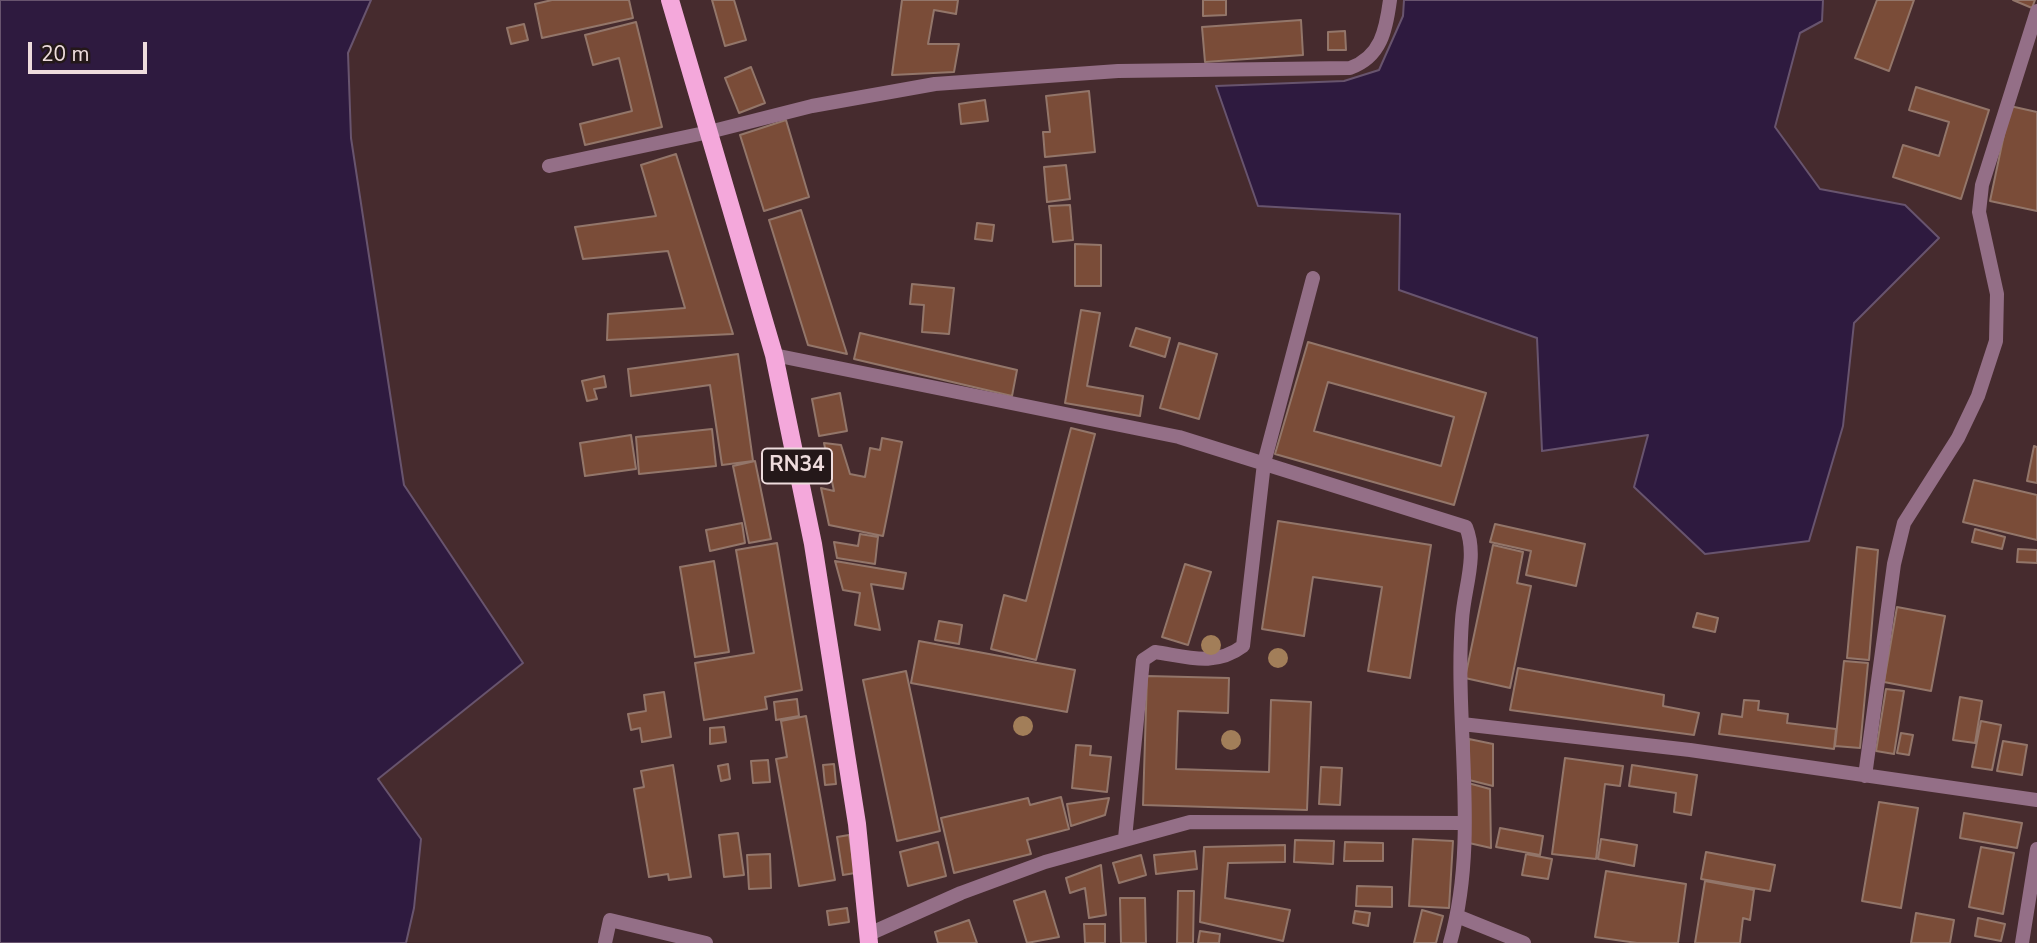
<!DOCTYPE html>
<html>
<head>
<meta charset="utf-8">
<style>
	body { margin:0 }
	#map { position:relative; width:2037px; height:943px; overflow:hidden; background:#462b2e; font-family:"Nunito Sans",sans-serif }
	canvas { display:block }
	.scale { position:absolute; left:28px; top:42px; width:119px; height:32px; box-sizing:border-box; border:4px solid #eedcdd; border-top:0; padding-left:9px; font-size:21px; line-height:24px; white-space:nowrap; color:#eedcdd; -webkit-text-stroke:5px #241819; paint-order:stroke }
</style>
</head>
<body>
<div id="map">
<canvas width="2037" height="943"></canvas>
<div class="scale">20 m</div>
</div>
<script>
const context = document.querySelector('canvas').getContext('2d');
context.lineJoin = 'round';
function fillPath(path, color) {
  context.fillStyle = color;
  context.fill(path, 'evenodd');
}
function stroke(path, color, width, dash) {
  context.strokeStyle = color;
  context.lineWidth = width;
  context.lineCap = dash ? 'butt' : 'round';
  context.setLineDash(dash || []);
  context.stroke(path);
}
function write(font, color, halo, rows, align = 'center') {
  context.font = font + ' "Nunito Sans",sans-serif';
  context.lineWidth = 5;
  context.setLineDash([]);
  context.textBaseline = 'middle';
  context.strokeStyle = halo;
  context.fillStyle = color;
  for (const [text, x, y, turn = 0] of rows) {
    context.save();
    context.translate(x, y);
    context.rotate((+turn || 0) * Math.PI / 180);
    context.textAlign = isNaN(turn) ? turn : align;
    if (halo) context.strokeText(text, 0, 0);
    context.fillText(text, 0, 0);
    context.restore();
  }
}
const water = new Path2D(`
	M 0,0 L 371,0 L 348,53 L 351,138 L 404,485 L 523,663 L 378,779 L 421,839 L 414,908 L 406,943 L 0,943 Z
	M 1404,0 L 1823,0 L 1822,21 L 1800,33 L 1775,127 L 1820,189 L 1905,205 L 1939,238 L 1854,323 L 1843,426 L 1809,541 L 1705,554 L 1634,487 L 1648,435 L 1542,451 L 1537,338 L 1399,290 L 1400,214 L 1258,206 L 1216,86 L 1344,81 L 1379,70 L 1403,16 Z`);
const building = new Path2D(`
	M 552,0 L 629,0 L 633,18 L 542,38 L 535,4 Z
	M 712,0 L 734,0 L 746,40 L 725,46 Z
	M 902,0 L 958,0 L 956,14 L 934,10 L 928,44 L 959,44 L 954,72 L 892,75 Z
	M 1203,0 L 1226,0 L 1226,15 L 1203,16 Z
	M 1877,0 L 1914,0 L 1889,71 L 1855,58 Z
	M 2013,0 L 2035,0 L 2032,8 Z
	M 1301,20 L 1303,55 L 1205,62 L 1202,27 Z
	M 636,22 L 662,127 L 585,145 L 580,124 L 632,111 L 619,58 L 593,65 L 585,35 Z
	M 524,24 L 528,40 L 511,44 L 507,28 Z
	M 1345,31 L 1346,50 L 1328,50 L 1328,32 Z
	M 751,67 L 765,103 L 739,113 L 725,78 Z
	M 1916,87 L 1989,110 L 1961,199 L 1893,177 L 1903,145 L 1939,156 L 1949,122 L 1909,110 Z
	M 1089,91 L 1095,152 L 1045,157 L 1043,132 L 1050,132 L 1046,96 Z
	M 985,100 L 988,121 L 961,124 L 959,104 Z
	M 2010,106 L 2037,112 L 2037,211 L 1990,201 Z
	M 786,120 L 809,197 L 764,211 L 740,135 Z
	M 676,154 L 733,334 L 607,340 L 608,314 L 685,308 L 668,251 L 583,259 L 575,227 L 656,216 L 641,165 Z
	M 1066,165 L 1070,199 L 1047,202 L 1044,167 Z
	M 1070,205 L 1073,240 L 1053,242 L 1049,206 Z
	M 801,210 L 847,354 L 808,345 L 769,220 Z
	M 977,223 L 994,225 L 992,241 L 975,239 Z
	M 1075,244 L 1101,245 L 1101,286 L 1075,286 Z
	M 912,284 L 954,288 L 949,334 L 922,332 L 924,305 L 910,304 Z
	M 1081,310 L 1100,313 L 1087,386 L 1143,396 L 1140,416 L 1065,403 Z
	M 1136,328 L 1170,338 L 1165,357 L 1130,346 Z
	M 860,333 L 1017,370 L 1012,396 L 854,359 Z
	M 1308,342 L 1486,393 L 1454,505 L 1275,454 ZM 1328,382 L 1454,417 L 1441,466 L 1314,431 Z
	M 1179,343 L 1217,354 L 1199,419 L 1160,408 Z
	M 738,354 L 753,461 L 722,465 L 710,385 L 631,396 L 628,369 Z
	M 604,376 L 606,387 L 594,389 L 597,399 L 587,401 L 582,381 Z
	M 840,393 L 847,431 L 819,436 L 812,399 Z
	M 1071,428 L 1095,434 L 1036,660 L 991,649 L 1004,595 L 1026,601 Z
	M 712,429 L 716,466 L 639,474 L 636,437 Z
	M 631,435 L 636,469 L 585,476 L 580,443 Z
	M 882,438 L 902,442 L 883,536 L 829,525 L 821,488 L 834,491 L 824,443 L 841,445 L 850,474 L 865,477 L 870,448 L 880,450 Z
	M 2034,446 L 2037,447 L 2037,483 L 2027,481 Z
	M 755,461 L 771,539 L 749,543 L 733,466 Z
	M 1974,480 L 2037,495 L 2037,540 L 1963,522 Z
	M 1278,521 L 1431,545 L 1410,678 L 1368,671 L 1382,587 L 1313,577 L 1304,636 L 1262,629 Z
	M 742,523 L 745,543 L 710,551 L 706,530 Z
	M 1495,524 L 1585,544 L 1576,586 L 1526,575 L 1531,551 L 1490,542 Z
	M 1975,529 L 2005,537 L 2002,549 L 1972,542 Z
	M 860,534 L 878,537 L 875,564 L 837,558 L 834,542 L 858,546 Z
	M 777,543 L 802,690 L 765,697 L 767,709 L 704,720 L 695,663 L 754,653 L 736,550 Z
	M 1493,545 L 1523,552 L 1517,583 L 1531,586 L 1510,688 L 1465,678 Z
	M 1857,547 L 1878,550 L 1869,660 L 1847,658 Z
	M 2018,549 L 2037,550 L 2037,563 L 2017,562 Z
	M 714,561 L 729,652 L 695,657 L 680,567 Z
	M 835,561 L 906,573 L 903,589 L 871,584 L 880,630 L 855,625 L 860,593 L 843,590 Z
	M 1185,564 L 1211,572 L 1188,645 L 1162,637 Z
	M 1897,607 L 1945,616 L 1931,691 L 1884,682 Z
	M 1697,613 L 1718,618 L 1715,632 L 1693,627 Z
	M 939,621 L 962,625 L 959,644 L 935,640 Z
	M 919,641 L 1075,670 L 1067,712 L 911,683 Z
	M 1844,661 L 1868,663 L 1860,748 L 1835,746 Z
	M 1518,668 L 1664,695 L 1663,706 L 1699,713 L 1694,735 L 1510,710 Z
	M 906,671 L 940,831 L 897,841 L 863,680 Z
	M 1147,676 L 1229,678 L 1228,713 L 1178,711 L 1176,769 L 1269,772 L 1271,700 L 1311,702 L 1307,810 L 1143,805 Z
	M 1886,689 L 1904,691 L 1894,754 L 1876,751 Z
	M 664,692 L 671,737 L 642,742 L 640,728 L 631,730 L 628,714 L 646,711 L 644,695 Z
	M 1960,697 L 1982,701 L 1975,743 L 1953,740 Z
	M 797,699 L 799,716 L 776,720 L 774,702 Z
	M 1744,700 L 1759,701 L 1758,710 L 1788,714 L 1787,723 L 1836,729 L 1834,749 L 1719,734 L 1722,714 L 1742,717 Z
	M 806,716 L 835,880 L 799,886 L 776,759 L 787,757 L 781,721 Z
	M 1981,721 L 2001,725 L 1992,770 L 1972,767 Z
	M 724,727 L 726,742 L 710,744 L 710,728 Z
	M 1901,733 L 1913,735 L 1909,755 L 1897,753 Z
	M 1469,739 L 1493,744 L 1493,786 L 1469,780 Z
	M 2003,741 L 2027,745 L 2022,775 L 1997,771 Z
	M 1076,745 L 1091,746 L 1090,755 L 1111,757 L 1107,792 L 1072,788 Z
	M 1565,758 L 1623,766 L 1620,786 L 1605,784 L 1596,859 L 1552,854 Z
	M 768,760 L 770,782 L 753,783 L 751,761 Z
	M 728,764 L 730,779 L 721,781 L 718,766 Z
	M 834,764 L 836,784 L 825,785 L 823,765 Z
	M 673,765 L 691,877 L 669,880 L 668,874 L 649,877 L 634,789 L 644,787 L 641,771 Z
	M 1632,765 L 1697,775 L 1691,815 L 1674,812 L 1676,793 L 1629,786 Z
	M 1321,767 L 1342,768 L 1340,805 L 1319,804 Z
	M 1468,783 L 1490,789 L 1491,848 L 1469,843 Z
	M 1061,797 L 1069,829 L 1027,840 L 1031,854 L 954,873 L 941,818 L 1028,798 L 1030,805 Z
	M 1109,798 L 1105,815 L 1071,826 L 1067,804 Z
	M 1879,802 L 1918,808 L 1901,908 L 1862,901 Z
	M 1964,813 L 2022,823 L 2017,848 L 1960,838 Z
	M 1500,828 L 1543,836 L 1540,855 L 1496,847 Z
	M 738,833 L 744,875 L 724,877 L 719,835 Z
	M 849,835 L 855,873 L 843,875 L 837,837 Z
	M 1413,839 L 1453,841 L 1449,908 L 1409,906 Z
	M 1601,839 L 1637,845 L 1634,866 L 1598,859 Z
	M 1295,840 L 1334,841 L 1333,864 L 1294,862 Z
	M 938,842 L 946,876 L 908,886 L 900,852 Z
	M 1345,842 L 1383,843 L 1383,861 L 1344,861 Z
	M 1285,845 L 1285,862 L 1228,863 L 1225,898 L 1290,910 L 1283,941 L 1200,922 L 1204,847 Z
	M 1981,847 L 2014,853 L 2003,914 L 1969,907 Z
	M 1195,851 L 1197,869 L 1156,874 L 1154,855 Z
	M 1706,852 L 1775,865 L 1770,891 L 1701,879 Z
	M 770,854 L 771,888 L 749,889 L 747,855 Z
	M 1526,854 L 1552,859 L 1548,879 L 1522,875 Z
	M 1141,855 L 1146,875 L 1119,883 L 1113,863 Z
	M 1101,865 L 1106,915 L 1089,918 L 1085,888 L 1070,893 L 1066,878 Z
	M 1606,871 L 1686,884 L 1678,943 L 1637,943 L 1595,937 Z
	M 1705,881 L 1754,890 L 1750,920 L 1743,918 L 1740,943 L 1695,943 Z
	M 1357,886 L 1392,887 L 1392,907 L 1356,906 Z
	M 1045,891 L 1059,937 L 1027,943 L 1014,901 Z
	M 1178,891 L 1194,891 L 1193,943 L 1177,943 Z
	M 1120,898 L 1145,898 L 1146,943 L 1121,943 Z
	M 847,908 L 849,922 L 829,925 L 827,911 Z
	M 1422,910 L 1443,916 L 1436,943 L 1414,943 Z
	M 1355,911 L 1370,913 L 1368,926 L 1353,923 Z
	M 1916,913 L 1954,920 L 1950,943 L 1911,943 Z
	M 1978,918 L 2005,924 L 2001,941 L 1975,936 Z
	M 969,920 L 977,943 L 938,943 L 935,932 Z
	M 1084,924 L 1105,924 L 1105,943 L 1085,943 Z
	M 1200,931 L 1220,934 L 1219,943 L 1198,943 Z`);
const minor = new Path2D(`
	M 549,166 L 709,132 L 812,106 L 935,84 L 1118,71 L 1350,68 C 1381,57 1386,30 1390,0
	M 774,355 L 1179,437 L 1466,527 C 1478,557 1464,588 1462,620 C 1454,727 1480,838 1450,943
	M 1462,724 L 1690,750 L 2037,800
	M 1865,776 L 1894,564 L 1904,523 L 1958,438 L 1978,396 L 1996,341 L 1997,294 L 1979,212 L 1982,185 L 2037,11
	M 1125,838 L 1143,660 L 1155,652 C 1188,657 1215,667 1243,646 L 1264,463 L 1313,278
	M 1457,916 L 1524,943
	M 869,934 L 961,893 L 1045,862 L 1190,822 L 1464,823
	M 605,943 L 610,920 L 706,943
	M 2022,943 L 2037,849`);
const primary = new Path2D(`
	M 670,0 L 774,355 L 813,544 L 857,824 L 869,943`);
const trees = [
	[1211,645],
	[1278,658],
	[1023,726],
	[1231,740]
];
const shields = [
	[797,466,70]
];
const shieldNames = [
	["RN34",797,466]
];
fillPath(water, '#2e1a3f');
stroke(water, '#68546e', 2);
fillPath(building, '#7a4c38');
stroke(building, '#93766a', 2);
stroke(minor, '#946f87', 14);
stroke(primary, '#f4a8db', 18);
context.fillStyle = '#a27e59';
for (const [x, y] of trees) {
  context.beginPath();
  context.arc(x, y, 10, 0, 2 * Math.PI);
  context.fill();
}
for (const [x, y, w] of shields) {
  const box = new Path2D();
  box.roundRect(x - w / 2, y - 17.5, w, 35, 5);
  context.fillStyle = '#241819';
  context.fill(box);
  stroke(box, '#eedcdd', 2);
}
write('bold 21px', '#eedcdd', null, shieldNames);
</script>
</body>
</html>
